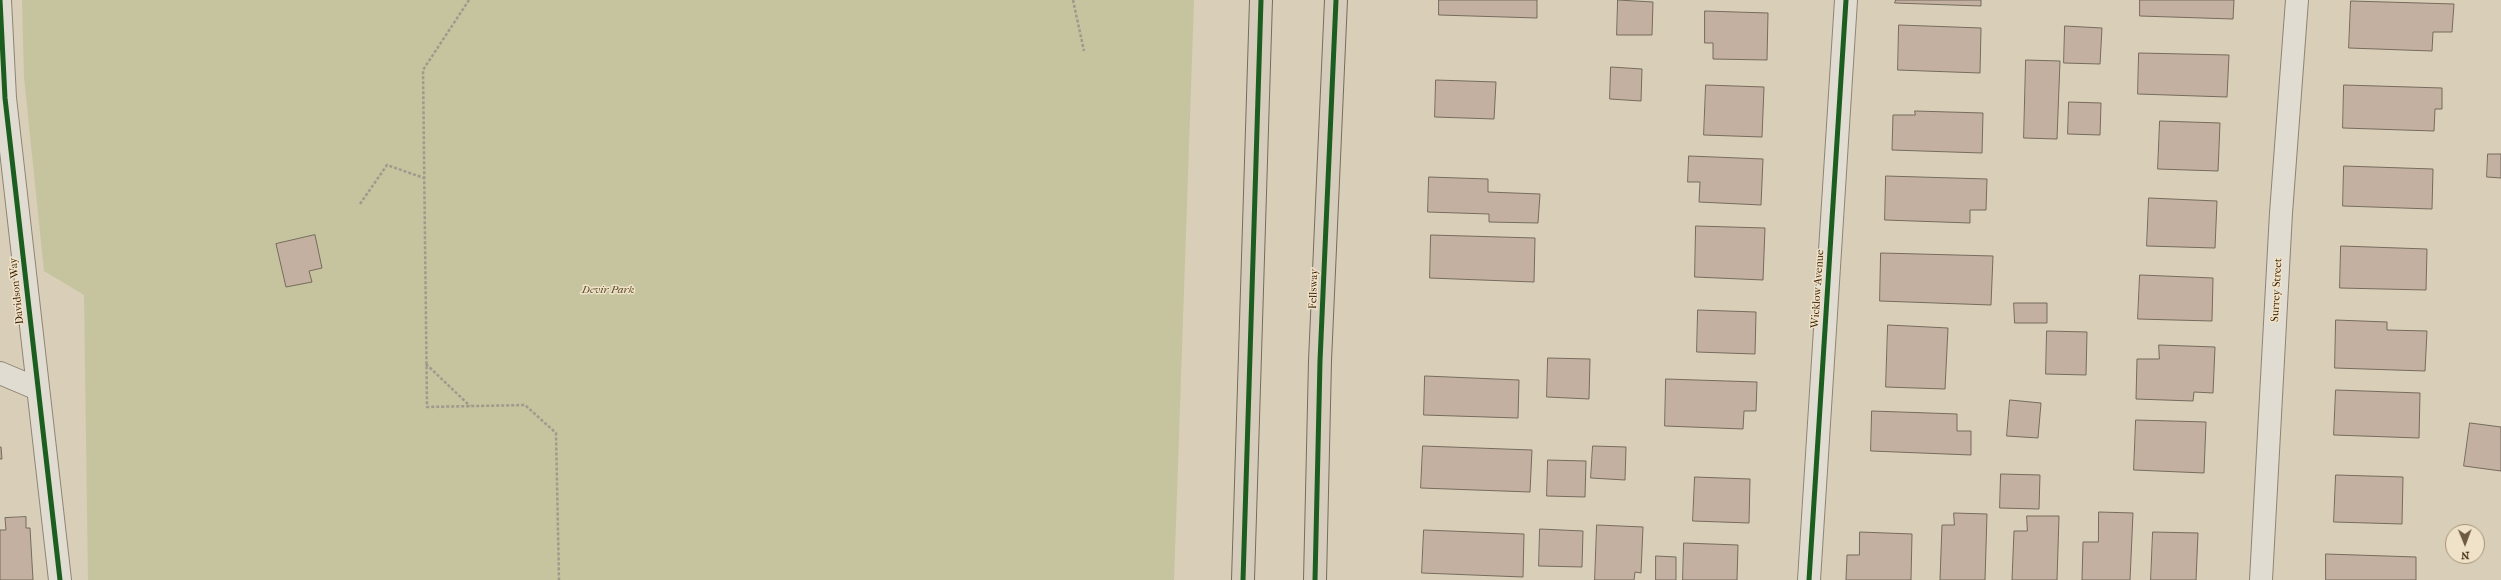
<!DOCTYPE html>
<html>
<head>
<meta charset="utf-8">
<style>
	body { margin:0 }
	#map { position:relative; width:2501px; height:580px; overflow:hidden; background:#d9ceb8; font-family:"IM FELL French Canon",serif }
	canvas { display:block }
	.north { position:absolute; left:2445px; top:524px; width:40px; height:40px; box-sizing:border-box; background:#efe2c8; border:1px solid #a59378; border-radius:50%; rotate:179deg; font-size:11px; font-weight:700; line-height:16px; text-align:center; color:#351c00 }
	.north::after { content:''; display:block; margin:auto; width:14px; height:18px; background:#6e5a40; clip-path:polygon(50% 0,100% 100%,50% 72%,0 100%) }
</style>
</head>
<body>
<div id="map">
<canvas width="2501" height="580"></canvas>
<div class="north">N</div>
</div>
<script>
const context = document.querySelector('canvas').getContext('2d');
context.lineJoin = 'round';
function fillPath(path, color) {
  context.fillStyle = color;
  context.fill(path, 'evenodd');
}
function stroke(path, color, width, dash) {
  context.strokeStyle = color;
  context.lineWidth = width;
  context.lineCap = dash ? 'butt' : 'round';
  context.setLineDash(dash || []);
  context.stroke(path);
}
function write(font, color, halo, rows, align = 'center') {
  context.font = font + ' "IM FELL French Canon",serif';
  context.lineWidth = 3;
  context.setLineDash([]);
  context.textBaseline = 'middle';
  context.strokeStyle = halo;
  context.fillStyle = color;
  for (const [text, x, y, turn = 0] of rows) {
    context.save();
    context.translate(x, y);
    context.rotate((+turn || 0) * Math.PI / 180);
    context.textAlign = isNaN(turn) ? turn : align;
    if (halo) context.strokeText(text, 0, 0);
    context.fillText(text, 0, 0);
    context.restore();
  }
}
const green = new Path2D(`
	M 22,0 L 1194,0 L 1174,580 L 88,580 L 84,295 L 44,271 L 24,77 Z`);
const building = new Path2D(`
	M 1439,0 L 1537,0 L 1537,18 L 1439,15 Z
	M 1618,0 L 1653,2 L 1652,35 L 1617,35 Z
	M 1896,0 L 1981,0 L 1981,6 L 1895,3 Z
	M 2140,0 L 2234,0 L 2233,19 L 2140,16 Z
	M 2351,1 L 2454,4 L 2452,32 L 2433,32 L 2432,51 L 2349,48 Z
	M 1705,11 L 1768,13 L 1767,60 L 1713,59 L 1713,43 L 1705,43 Z
	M 1899,25 L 1981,28 L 1980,73 L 1898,70 Z
	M 2065,26 L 2102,28 L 2100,64 L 2064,63 Z
	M 2139,53 L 2229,55 L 2227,97 L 2138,94 Z
	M 2026,60 L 2060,61 L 2057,139 L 2024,138 Z
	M 1611,67 L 1642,69 L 1641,101 L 1610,99 Z
	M 1436,80 L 1496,82 L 1494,119 L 1435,117 Z
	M 1706,85 L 1764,87 L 1762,137 L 1704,135 Z
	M 2344,85 L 2442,88 L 2442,109 L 2435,109 L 2434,131 L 2343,128 Z
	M 2069,102 L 2101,103 L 2100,135 L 2068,134 Z
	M 1915,111 L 1983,113 L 1982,153 L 1892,150 L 1893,115 L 1915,115 Z
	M 2160,121 L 2220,123 L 2218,171 L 2158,169 Z
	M 2488,154 L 2501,154 L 2501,178 L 2487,177 Z
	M 1689,156 L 1763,159 L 1761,205 L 1699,202 L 1700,182 L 1688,182 Z
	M 2344,166 L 2433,169 L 2432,209 L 2343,206 Z
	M 1886,176 L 1987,179 L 1986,210 L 1970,210 L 1970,223 L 1885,220 Z
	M 1429,177 L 1488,179 L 1488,192 L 1540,194 L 1538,223 L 1489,222 L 1489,214 L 1428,212 Z
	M 2149,198 L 2217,201 L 2215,248 L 2147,246 Z
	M 1696,226 L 1765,228 L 1763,280 L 1695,277 Z
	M 315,235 L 322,268 L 309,271 L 312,282 L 286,287 L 276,244 Z
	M 1431,235 L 1535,238 L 1534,282 L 1430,278 Z
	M 2341,246 L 2427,249 L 2426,290 L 2340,288 Z
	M 1881,253 L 1993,256 L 1991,305 L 1880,301 Z
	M 2140,275 L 2213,278 L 2212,321 L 2138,319 Z
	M 2014,303 L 2047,303 L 2047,323 L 2015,323 Z
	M 1698,310 L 1756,312 L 1755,354 L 1697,352 Z
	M 2336,320 L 2387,322 L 2387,330 L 2427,331 L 2425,371 L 2335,368 Z
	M 1888,325 L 1948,328 L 1945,389 L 1886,387 Z
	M 2047,331 L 2087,332 L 2086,375 L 2046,374 Z
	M 2159,345 L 2215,347 L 2213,393 L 2194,392 L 2193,401 L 2136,399 L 2137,359 L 2159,359 Z
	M 1548,358 L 1590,359 L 1589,399 L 1547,397 Z
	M 1425,376 L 1519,380 L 1518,418 L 1424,415 Z
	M 1666,379 L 1757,382 L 1756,411 L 1744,411 L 1743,429 L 1665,426 Z
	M 2336,390 L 2420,393 L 2419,438 L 2334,435 Z
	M 2010,400 L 2041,403 L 2038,438 L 2007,436 Z
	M 1872,411 L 1957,414 L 1957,431 L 1971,431 L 1971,455 L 1871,451 Z
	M 2136,420 L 2206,422 L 2204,473 L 2134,470 Z
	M 2470,423 L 2501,427 L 2501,471 L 2464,466 Z
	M 1423,446 L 1532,450 L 1530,492 L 1421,488 Z
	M 1593,446 L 1626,447 L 1625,480 L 1591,478 Z
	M 0,447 L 1,447 L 2,459 L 0,459 Z
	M 1548,460 L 1586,461 L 1585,497 L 1547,496 Z
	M 2001,474 L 2040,475 L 2039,509 L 2000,508 Z
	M 2336,475 L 2403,477 L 2402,524 L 2334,522 Z
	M 1695,477 L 1750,479 L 1749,523 L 1693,521 Z
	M 2099,512 L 2133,513 L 2130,580 L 2082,580 L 2083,542 L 2098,542 Z
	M 1954,513 L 1987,514 L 1985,580 L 1940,580 L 1942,525 L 1954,525 Z
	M 2027,516 L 2059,516 L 2057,580 L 2012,580 L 2014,531 L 2027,531 Z
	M 26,517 L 26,528 L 30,528 L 33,580 L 0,580 L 0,530 L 6,530 L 5,518 Z
	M 1597,525 L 1643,527 L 1641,573 L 1635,572 L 1634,580 L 1595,580 Z
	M 1540,529 L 1583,531 L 1582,567 L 1539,566 Z
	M 1424,530 L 1524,534 L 1523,577 L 1422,573 Z
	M 1860,532 L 1912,534 L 1911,580 L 1846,580 L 1847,555 L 1859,555 Z
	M 2153,532 L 2198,533 L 2196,580 L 2151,580 Z
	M 1684,543 L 1738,545 L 1737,580 L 1683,580 Z
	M 2326,554 L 2416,557 L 2416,580 L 2326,580 Z
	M 1656,556 L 1676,557 L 1676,580 L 1656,580 Z`);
const path = new Path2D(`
	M 469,0 L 423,70 L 427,407 L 525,405 L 556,433 L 559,580
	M 1073,0 L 1084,51
	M 360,204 L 387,165 L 424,178
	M 426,364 L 470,406`);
const lane = new Path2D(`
	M 0,373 L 38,389`);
const street = new Path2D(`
	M 0,0 L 5,98 L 60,580
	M 1809,580 L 1846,0
	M 2261,580 L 2281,213 L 2297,0`);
const primary = new Path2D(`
	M 1243,580 L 1261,0
	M 1315,580 L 1320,361 L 1336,0`);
const cycleway = new Path2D(`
	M 0,0 L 5,98 L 60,580
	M 1243,580 L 1261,0
	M 1315,580 L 1320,361 L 1336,0
	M 1809,580 L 1846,0`);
const streetNames = [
	["Fellsway",1314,289,-88],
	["Wicklow Avenue",1818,289,-86],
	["Surrey Street",2277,290,-87],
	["Davidson Way",17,291,-96]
];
const parkNames = [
	["Devir Park",608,290]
];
fillPath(green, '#c5c49e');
fillPath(building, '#c4b0a0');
stroke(building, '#756c5c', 1);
stroke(lane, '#8e8474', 24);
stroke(street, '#8e8474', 24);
stroke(primary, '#756c5c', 24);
stroke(path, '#a0998e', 2.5, [3, 2]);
stroke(lane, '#e1dcd1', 22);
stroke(street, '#e1dcd1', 22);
stroke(primary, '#d6ccbc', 22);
stroke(cycleway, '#1b5e20', 5);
write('11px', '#351c00', '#efe2c8', streetNames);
write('italic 11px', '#5b4c29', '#efe2c8', parkNames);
</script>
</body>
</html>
